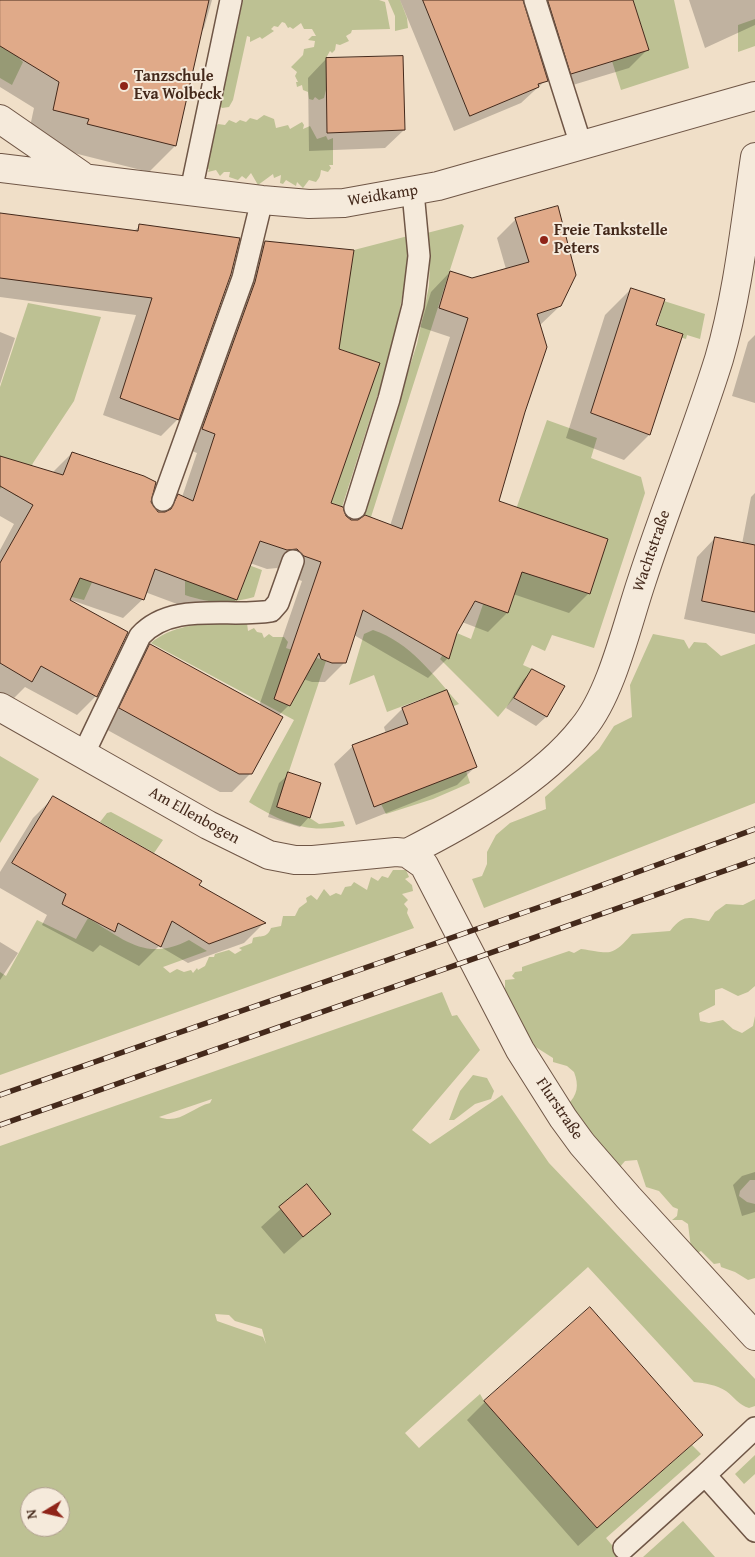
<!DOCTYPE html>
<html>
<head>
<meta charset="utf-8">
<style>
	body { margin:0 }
	#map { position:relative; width:755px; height:1557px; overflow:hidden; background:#f0dfc8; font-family:"Gentium Book Plus",serif }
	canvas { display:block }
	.north { position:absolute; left:20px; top:1487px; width:50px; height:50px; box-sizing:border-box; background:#f5eadb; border:1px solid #ae9d8e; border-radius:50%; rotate:261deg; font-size:14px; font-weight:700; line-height:20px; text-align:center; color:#44291b }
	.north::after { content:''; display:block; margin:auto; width:18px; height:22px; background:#8f2418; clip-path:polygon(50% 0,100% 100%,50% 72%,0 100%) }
</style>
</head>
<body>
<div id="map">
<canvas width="755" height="1557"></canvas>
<div class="north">N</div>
</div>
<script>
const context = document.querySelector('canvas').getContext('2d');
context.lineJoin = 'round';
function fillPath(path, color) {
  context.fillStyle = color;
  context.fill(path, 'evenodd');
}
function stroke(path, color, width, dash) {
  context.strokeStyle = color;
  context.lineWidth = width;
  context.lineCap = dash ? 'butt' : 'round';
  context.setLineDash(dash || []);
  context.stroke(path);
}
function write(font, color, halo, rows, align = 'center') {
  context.font = font + ' "Gentium Book Plus",serif';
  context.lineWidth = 4;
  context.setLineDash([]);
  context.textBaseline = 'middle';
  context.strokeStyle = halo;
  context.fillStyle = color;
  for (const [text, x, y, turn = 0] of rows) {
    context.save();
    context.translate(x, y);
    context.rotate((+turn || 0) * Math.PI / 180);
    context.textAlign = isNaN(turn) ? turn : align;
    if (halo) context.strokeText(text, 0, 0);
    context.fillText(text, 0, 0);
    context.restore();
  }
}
const green = new Path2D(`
	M 0,0 L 17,56 L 23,62 L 12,85 L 0,78 Z
	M 243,0 L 379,0 L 385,2 L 390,29 L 352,30 L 351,33 L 346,36 L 349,41 L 340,45 L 336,44 L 335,50 L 332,53 L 330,51 L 326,58 L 326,90 L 324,98 L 319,100 L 315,97 L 313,100 L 309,99 L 308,92 L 303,90 L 302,85 L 297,87 L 296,82 L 298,82 L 295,76 L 297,72 L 291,67 L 303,55 L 304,49 L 314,47 L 315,41 L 308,40 L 312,36 L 316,36 L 312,29 L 304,29 L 301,23 L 293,29 L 290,27 L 288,28 L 285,23 L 282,22 L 278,27 L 274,26 L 271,29 L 274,31 L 262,39 L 260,37 L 250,42 L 250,37 L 247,36 L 233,100 L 229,107 L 222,108 L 220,106 Z
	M 388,0 L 400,0 L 407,18 L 408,28 L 395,31 L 395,16 Z
	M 633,0 L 674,0 L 689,68 L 621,90 L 612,61 L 649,50 Z
	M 755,19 L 755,46 L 738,52 L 738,25 Z
	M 264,115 L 274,119 L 276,128 L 288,125 L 290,129 L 302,122 L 304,125 L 303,129 L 310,126 L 317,139 L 326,136 L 328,140 L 333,138 L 333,165 L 329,165 L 331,168 L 328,172 L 321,170 C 320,177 320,177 316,182 L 309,180 L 303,188 L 297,182 L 296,186 L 286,180 L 283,184 L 280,183 L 281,175 L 274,178 L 273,174 L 258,185 L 251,173 L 246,179 L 242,176 L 238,180 L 229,177 L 230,172 L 224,172 L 220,176 L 216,170 L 208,172 L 209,169 L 204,168 L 213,130 L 218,124 L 225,125 L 229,120 L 236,123 L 240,120 L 246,122 L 250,118 L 257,120 Z
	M 462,224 L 464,226 L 371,517 L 362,514 L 417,344 L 429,286 L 430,258 L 427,233 Z
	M 408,236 L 409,261 L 392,350 L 342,507 L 331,503 L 379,363 L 337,348 L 354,250 Z
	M 664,301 L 705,314 L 700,339 L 687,335 L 686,339 L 656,330 Z
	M 28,303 L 101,317 L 74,401 L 33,463 L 18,497 L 2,487 L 0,489 L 0,387 Z
	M 547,420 L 597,438 L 591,458 L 641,477 L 645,493 L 594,648 L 552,635 L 545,651 L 532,645 L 523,665 L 532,669 L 514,698 L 498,717 L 440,659 L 457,633 L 471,639 Z
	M 195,545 L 262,570 L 254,597 C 227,604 212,604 185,595 L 185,573 Z
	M 99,567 L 84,600 L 68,596 L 59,575 Z
	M 221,622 L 247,623 L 248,631 L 254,628 L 257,632 L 262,633 L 264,638 L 269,634 L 273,637 L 284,637 L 288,642 L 286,648 L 326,661 L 277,807 L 310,818 L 319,824 L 343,821 L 345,826 C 305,834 282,822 249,802 L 294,720 L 151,643 C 170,627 198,623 223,624 Z
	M 373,630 C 410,642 434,676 459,704 L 438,712 L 427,697 L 387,712 L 374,675 L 349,685 L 364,634 Z
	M 653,634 L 684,640 L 689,649 L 694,642 L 706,643 L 721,656 L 755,644 L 755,803 L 484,908 L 472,879 L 482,876 L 487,864 L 487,852 L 496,835 L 510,823 L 546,809 L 545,797 L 599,749 L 614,726 L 632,717 L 630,685 Z
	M 0,756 L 39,779 L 0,843 Z
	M 466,771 L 470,783 L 433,799 L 386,814 L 381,804 Z
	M 111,812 L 163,840 L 154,853 L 100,822 L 107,813 Z
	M 393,870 L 406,870 L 409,877 L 405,879 L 412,885 L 413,891 L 402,894 L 408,900 L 404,904 L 408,909 L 407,913 L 414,928 L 0,1075 L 0,972 L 6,976 L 37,920 L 76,939 L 88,918 C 125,940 146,962 189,940 L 207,951 L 163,967 L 170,973 L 177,969 L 184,972 L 191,970 L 193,973 L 197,968 L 198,970 L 205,966 L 209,957 L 214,957 L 215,954 L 229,950 L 235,954 L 242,950 L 239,948 L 252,943 L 253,938 C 260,935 267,939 271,928 L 281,926 L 283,916 L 295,916 L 299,908 L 307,902 L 306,898 L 311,895 L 317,900 L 324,889 L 330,896 L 336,893 L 341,895 L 345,887 L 351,886 L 354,882 L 367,890 L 371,877 L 378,881 L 382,876 L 388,878 Z
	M 755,899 L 755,986 L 748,992 L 738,996 L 722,988 L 715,990 L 715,1005 L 699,1013 L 700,1021 L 709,1023 L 723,1020 L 733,1029 L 742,1033 L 753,1026 L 755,1016 L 755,1180 L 750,1180 L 740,1191 L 739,1196 L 747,1202 L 755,1204 L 755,1278 L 748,1280 L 735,1272 L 721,1267 L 720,1263 L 714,1264 L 701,1251 L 692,1256 L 688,1224 L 682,1220 L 672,1220 L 677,1216 L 678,1209 L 673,1207 L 659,1191 L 646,1187 L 637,1160 L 625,1161 L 619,1168 L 604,1147 L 594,1143 L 567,1105 C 578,1095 579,1085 574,1072 L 567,1066 L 553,1062 L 553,1058 L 534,1046 L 528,1047 L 505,993 L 505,980 L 515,979 L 512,976 L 515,972 L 522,971 L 522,967 L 569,951 L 574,953 L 581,949 C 610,953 611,958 632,934 L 670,931 C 684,913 689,918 709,921 L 715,912 L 726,904 L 743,905 Z
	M 442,992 L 452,1016 L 457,1015 L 480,1050 L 412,1130 L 430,1144 L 502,1095 L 549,1163 L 755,1379 L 755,1406 L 749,1408 C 739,1405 734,1397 726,1391 C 717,1385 705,1383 694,1382 L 588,1267 L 405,1433 L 419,1448 L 480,1394 L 484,1401 L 597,1528 L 692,1445 L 701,1454 L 606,1538 L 622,1557 L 0,1557 L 0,1146 ZM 212,1099 L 210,1103 C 191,1108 179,1125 159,1117 ZM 215,1314 L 229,1315 L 235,1321 L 262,1329 L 266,1344 L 263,1337 L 217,1321 ZM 30,1497 L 60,1497 L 60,1527 L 30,1527 Z
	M 473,1075 L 487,1078 L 494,1091 L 491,1099 L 475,1104 L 454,1120 L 449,1120 L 460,1091 Z
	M 755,1455 L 755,1474 L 744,1484 L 735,1474 Z
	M 683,1521 L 715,1557 L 643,1557 Z`);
const shadow = new Path2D(`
	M 0,0 L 212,0 L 204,28 L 201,32 L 175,146 L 149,172 L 62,150 L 63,145 L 28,136 L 34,108 L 0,87 Z
	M 400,0 L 471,0 L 546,80 L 521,103 L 454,131 Z
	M 565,0 L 632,0 L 647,50 L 629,68 L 553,91 L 531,23 L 550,5 Z
	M 689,0 L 755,0 L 755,25 L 705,48 Z
	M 326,59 L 404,130 L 385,148 L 309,151 L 308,78 Z
	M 0,215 L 134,231 L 140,226 L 178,419 L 161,436 L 103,415 L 136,315 L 0,297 Z
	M 516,219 L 560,306 L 539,326 L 523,411 L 497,502 L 606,540 L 588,594 L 569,613 L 513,594 L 507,613 L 488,632 L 462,622 L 456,632 L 448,658 L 428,678 L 354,635 L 345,662 L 325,682 L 312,682 L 303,679 L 289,705 L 278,716 L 251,773 L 232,792 L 220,792 L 102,727 L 132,664 L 150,646 L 259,706 L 302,581 L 285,575 L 277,568 L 267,569 L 250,563 L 236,600 L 217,619 L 145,592 L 143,599 L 123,618 L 68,599 L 96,696 L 77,715 L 25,687 L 12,700 L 0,693 L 0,550 L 14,524 L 0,516 L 0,457 L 52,473 L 72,453 L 149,502 L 158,513 L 161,513 L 179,496 L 182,497 L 197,453 L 184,448 L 246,262 L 265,243 L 337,349 L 329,503 L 350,521 L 390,526 L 450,337 L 420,327 L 431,292 L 450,272 L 472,279 L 506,269 L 497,238 Z
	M 631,289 L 654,326 L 649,435 L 624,460 L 566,438 L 605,315 Z
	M 0,332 L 15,338 L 0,384 Z
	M 755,335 L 755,403 L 732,396 L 748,342 Z
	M 755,493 L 755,634 L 684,619 L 697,557 L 715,538 L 742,544 L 751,497 Z
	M 532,671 L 563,686 L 546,717 L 536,726 L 506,708 L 523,680 Z
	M 402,709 L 475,767 L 457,785 L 356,825 L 334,764 L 353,746 L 386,734 L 384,727 Z
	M 289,774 L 309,817 L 300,827 L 268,817 L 279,783 Z
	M 53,798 L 198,885 L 264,923 L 244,943 L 188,963 L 159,946 L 139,966 L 100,945 L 93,952 L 42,925 L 47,915 L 0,888 L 0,872 L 33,818 Z
	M 0,942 L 18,953 L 0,980 Z
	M 755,1172 L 755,1212 L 742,1216 L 733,1185 L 742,1176 Z
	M 306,1186 L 329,1214 L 284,1254 L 261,1227 Z
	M 485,1402 L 701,1435 L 578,1546 L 467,1420 Z`);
const building = new Path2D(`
	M 0,0 L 209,0 L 176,146 L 87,124 L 89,119 L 53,110 L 59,82 L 0,46 Z
	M 423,0 L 523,0 L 548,81 L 538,84 L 539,87 L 470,116 Z
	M 548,0 L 633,0 L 649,50 L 571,74 Z
	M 403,56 L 405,130 L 327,133 L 326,58 Z
	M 558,206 L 576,275 L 561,306 L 537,314 L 547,347 L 525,412 L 499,501 L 608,539 L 590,594 L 522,572 L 508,613 L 475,601 L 457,633 L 449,659 L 363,610 L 346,663 L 332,663 L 321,659 L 319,653 L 290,706 L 274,699 L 321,562 L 304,556 L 297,549 L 287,550 L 260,541 L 237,600 L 155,569 L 144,600 L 80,578 L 70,600 L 128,632 L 97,697 L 41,666 L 32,682 L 0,663 L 0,563 L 33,505 L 0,486 L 0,456 L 63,475 L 72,452 L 144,476 L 156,482 L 151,502 L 158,512 L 165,512 L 171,509 L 178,494 L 193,501 L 215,434 L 202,429 L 255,282 L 265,241 L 354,250 L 339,349 L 380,363 L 331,503 L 343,507 L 346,516 L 351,520 L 358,520 L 365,515 L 402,529 L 468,318 L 439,308 L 450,271 L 472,278 L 529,262 L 515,218 Z
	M 0,213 L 138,231 L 139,224 L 240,238 L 231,274 L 179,420 L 120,398 L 152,298 L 0,278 Z
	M 631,288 L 665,299 L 656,325 L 683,334 L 650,435 L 591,413 Z
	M 715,537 L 755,545 L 755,612 L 702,601 Z
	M 150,644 L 283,717 L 252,774 L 239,774 L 119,708 Z
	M 532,669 L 565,686 L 547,717 L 514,698 Z
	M 447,690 L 477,767 L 374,807 L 352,745 L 408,724 L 402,708 Z
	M 288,772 L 321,783 L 310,818 L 277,807 Z
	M 53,796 L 202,881 L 199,885 L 266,923 L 209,944 L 172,921 L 161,947 L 118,923 L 115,932 L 62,904 L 66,894 L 12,863 Z
	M 307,1184 L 331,1214 L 303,1237 L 279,1207 Z
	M 590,1307 L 703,1435 L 597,1528 L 484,1401 Z`);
const lane = new Path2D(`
	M 535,0 L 581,145
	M 191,191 L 231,0
	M 163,500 L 243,278 L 262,200
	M 355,508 L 389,399 L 413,306 L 419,256 L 413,192
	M 83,755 L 140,636 C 172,601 228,618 271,611 L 278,603 L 293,561
	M 755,1428 L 705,1475 L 755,1531
	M 624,1548 L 705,1475`);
const street = new Path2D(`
	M 0,119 L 81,175
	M 0,168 L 262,200 L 309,204 L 344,203 L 438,186 L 755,96
	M 0,707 L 208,825 L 269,855 L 295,860 L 313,860 L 396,852 L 407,853 L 424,865 L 520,1050 L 563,1118 L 582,1144 L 628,1197 L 755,1336
	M 407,853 C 466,823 542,781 583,728 C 612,693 627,624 642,580 C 666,506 696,433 719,359 C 738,294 745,224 755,157`);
const rail = new Path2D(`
	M 0,1095 L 580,893 L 755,829
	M 0,1125 L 755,860`);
const markers = [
	[124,86,5,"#8f2418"],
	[544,240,5,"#8f2418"]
];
const poiNames = [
	["Tanzschule",134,77],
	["Eva Wolbeck",134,95],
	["Freie Tankstelle",554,231],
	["Peters",554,249]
];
const streetNames = [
	["Weidkamp",383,196,-9],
	["Wachtstraße",652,551,-71],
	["Am Ellenbogen",194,816,29],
	["Flurstraße",559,1109,56]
];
fillPath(green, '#bdc193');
fillPath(shadow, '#0003');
fillPath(building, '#e0aa89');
stroke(building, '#44291b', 1);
stroke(lane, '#6f5646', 24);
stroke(street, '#6f5646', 30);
stroke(lane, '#f5eadb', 21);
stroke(street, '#f5eadb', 28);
stroke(rail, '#44291b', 5.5);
stroke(rail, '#f5eadb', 4, [11]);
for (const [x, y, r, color] of markers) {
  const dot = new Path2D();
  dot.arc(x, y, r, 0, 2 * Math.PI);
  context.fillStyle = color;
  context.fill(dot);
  stroke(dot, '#f5eadb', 2);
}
write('bold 16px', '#44291b', '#f5eadb', poiNames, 'left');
write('16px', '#44291b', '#f5eadb', streetNames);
</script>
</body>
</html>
